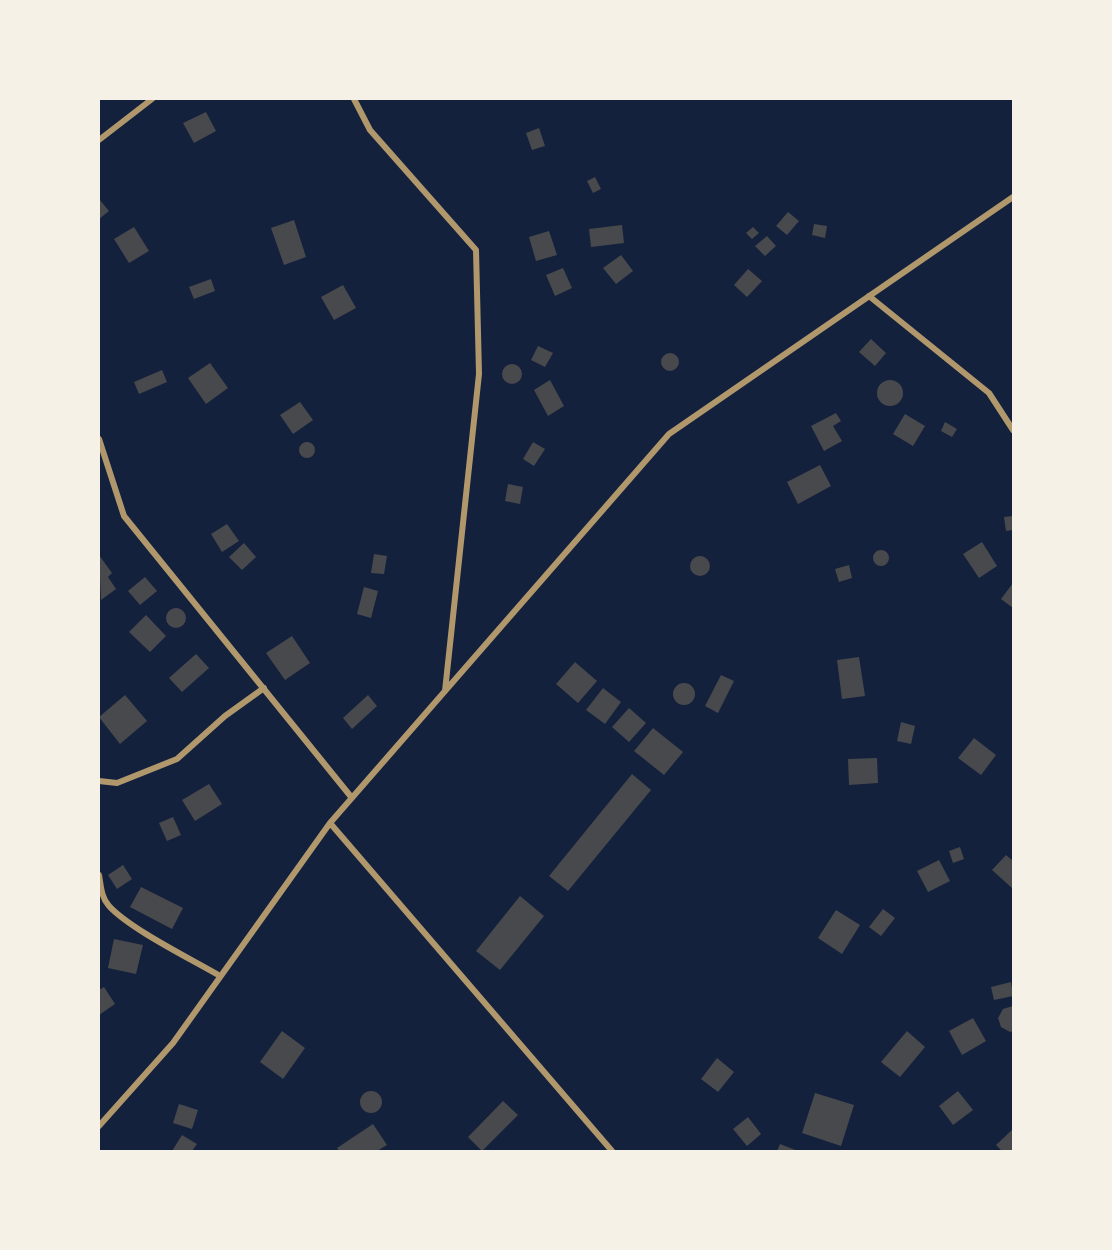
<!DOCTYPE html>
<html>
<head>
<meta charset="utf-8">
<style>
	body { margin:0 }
	#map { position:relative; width:1112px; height:1250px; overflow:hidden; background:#14213d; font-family:Cabin,sans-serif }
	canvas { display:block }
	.frame { position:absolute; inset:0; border:100px solid #f6f1e7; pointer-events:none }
</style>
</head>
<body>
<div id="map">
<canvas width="1112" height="1250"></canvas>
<div class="frame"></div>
</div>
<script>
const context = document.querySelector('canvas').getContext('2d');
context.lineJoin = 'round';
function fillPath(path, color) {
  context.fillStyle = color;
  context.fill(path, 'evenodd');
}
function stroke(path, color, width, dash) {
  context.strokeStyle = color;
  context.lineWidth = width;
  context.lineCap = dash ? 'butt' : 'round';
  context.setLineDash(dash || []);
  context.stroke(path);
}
const building = new Path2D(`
	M 206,112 L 216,131 L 194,143 L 183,123 Z
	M 539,128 L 545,146 L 532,150 L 526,133 Z
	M 595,177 L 601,189 L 593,193 L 587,181 Z
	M 99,199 L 109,211 L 99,219 Z
	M 788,212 L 799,221 L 787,235 L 776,226 Z
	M 294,220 L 306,257 L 284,265 L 271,228 Z
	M 814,224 L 827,226 L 825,238 L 812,235 Z
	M 622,225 L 624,243 L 591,247 L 589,229 Z
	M 134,227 L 149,251 L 129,263 L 114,239 Z
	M 753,227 L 759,233 L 752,239 L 746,233 Z
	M 549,231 L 557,255 L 536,261 L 529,237 Z
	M 767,236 L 776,246 L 765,256 L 755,246 Z
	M 621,255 L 633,271 L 616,284 L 603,268 Z
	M 563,268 L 572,288 L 555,296 L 546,275 Z
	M 748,269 L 762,281 L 747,297 L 734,285 Z
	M 211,279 L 215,291 L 194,299 L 189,287 Z
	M 343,285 L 356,308 L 334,320 L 321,297 Z
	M 871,339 L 886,353 L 875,366 L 859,352 Z
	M 538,346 L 553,353 L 545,367 L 531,360 Z
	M661 362a9 9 0 1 1 18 0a9 9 0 1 1-18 0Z
	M 210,363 L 228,388 L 206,404 L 188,378 Z
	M502 374a10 10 0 1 1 20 0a10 10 0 1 1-20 0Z
	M 162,370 L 167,382 L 139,394 L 134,382 Z
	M 550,380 L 564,406 L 548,416 L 534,390 Z
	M877 393a13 13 0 1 1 26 0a13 13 0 1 1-26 0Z
	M 300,402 L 313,420 L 293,434 L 280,415 Z
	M 836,413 L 841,421 L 833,426 L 842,441 L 824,451 L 811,426 Z
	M 905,414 L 925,426 L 913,446 L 893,434 Z
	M 945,422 L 957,429 L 952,437 L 941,431 Z
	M299 450a8 8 0 1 1 16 0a8 8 0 1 1-16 0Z
	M 533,442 L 545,449 L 534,466 L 523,459 Z
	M 820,465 L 831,486 L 798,504 L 787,482 Z
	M 508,484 L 523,487 L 520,504 L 505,501 Z
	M 1013,516 L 1013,530 L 1006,531 L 1004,517 Z
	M 227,524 L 239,541 L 222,552 L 211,534 Z
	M 982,542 L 997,566 L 979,578 L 963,554 Z
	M 244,543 L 256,557 L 242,570 L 229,557 Z
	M873 558a8 8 0 1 1 16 0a8 8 0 1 1-16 0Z
	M 374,554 L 387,556 L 384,574 L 371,573 Z
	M 99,555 L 112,573 L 108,577 L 116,589 L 101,600 Z
	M690 566a10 10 0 1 1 20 0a10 10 0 1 1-20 0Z
	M 849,565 L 852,578 L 839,582 L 835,569 Z
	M 145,577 L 157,591 L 140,605 L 128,591 Z
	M 1013,583 L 1013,608 L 1001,599 Z
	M 364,587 L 378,591 L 371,618 L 357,614 Z
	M166 618a10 10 0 1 1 20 0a10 10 0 1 1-20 0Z
	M 146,615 L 166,636 L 150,652 L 129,632 Z
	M 292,636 L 310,663 L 285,680 L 266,653 Z
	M 196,654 L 209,668 L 182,692 L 169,678 Z
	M 859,657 L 865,696 L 842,699 L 837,660 Z
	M 575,662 L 597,681 L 578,703 L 556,684 Z
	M 721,675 L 734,681 L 718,713 L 705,706 Z
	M673 694a11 11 0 1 1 22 0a11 11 0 1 1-22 0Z
	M 603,688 L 621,702 L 605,724 L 586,710 Z
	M 125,695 L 147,721 L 120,744 L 99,717 Z
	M 368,695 L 377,706 L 352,729 L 343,718 Z
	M 629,708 L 646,723 L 629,742 L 612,727 Z
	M 901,722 L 915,726 L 911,744 L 897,741 Z
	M 653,728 L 683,752 L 664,775 L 634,751 Z
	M 974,738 L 996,755 L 981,775 L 958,758 Z
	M 877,758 L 878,783 L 849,785 L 848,759 Z
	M 632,774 L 651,790 L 568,891 L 549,876 Z
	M 209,784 L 222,804 L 195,821 L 182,800 Z
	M 173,817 L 181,835 L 167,841 L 159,823 Z
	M 960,847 L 964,859 L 953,863 L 949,851 Z
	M 1006,855 L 1013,861 L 1013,889 L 992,870 Z
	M 939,860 L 950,881 L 928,892 L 917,871 Z
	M 123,865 L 132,879 L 117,889 L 108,875 Z
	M 141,887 L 183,908 L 172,929 L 130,907 Z
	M 520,896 L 544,916 L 500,970 L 476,951 Z
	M 883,909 L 895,918 L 881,936 L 869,927 Z
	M 836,910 L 860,925 L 842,954 L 818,938 Z
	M 114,939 L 143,945 L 136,974 L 108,968 Z
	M 1011,982 L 1013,996 L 994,1000 L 991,987 Z
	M 104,987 L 115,1004 L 99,1015 L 99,990 Z
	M 1013,1006 L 1013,1031 L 1010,1032 L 1001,1027 L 998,1018 L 1003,1009 Z
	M 973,1018 L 986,1041 L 962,1055 L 949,1031 Z
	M 282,1031 L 305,1048 L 283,1079 L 260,1062 Z
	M 907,1031 L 925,1047 L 900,1077 L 881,1062 Z
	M 717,1058 L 734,1072 L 718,1092 L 701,1079 Z
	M360 1102a11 11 0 1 1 22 0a11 11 0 1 1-22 0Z
	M 958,1091 L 973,1110 L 953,1125 L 939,1106 Z
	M 815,1093 L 854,1105 L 841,1146 L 802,1133 Z
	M 503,1101 L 518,1115 L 482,1151 L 468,1137 Z
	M 179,1104 L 198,1110 L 192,1129 L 173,1123 Z
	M 748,1117 L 761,1134 L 747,1146 L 733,1129 Z
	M 373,1124 L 387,1145 L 377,1151 L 339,1151 L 337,1148 Z
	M 1013,1129 L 1013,1151 L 1002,1151 L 996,1145 Z
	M 182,1135 L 197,1144 L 192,1151 L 172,1151 Z
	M 780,1144 L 798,1151 L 777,1151 Z`);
const minor = new Path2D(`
	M 354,99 L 370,130 L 476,250 L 479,374 L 445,691
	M 99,140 L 152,99
	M 869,296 L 989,393 L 1013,430
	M 99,439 L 124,516 L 352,798
	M 99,781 L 117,783 L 177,759 L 225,716 L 264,688
	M 330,823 L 612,1151
	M 99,875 C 101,886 101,897 109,906 C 130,929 191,959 220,976
	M 99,1126 L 173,1043 L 330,823 L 669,434 L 1013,197`);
fillPath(building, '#48494c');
stroke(minor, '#b1986c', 6);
</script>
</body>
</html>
